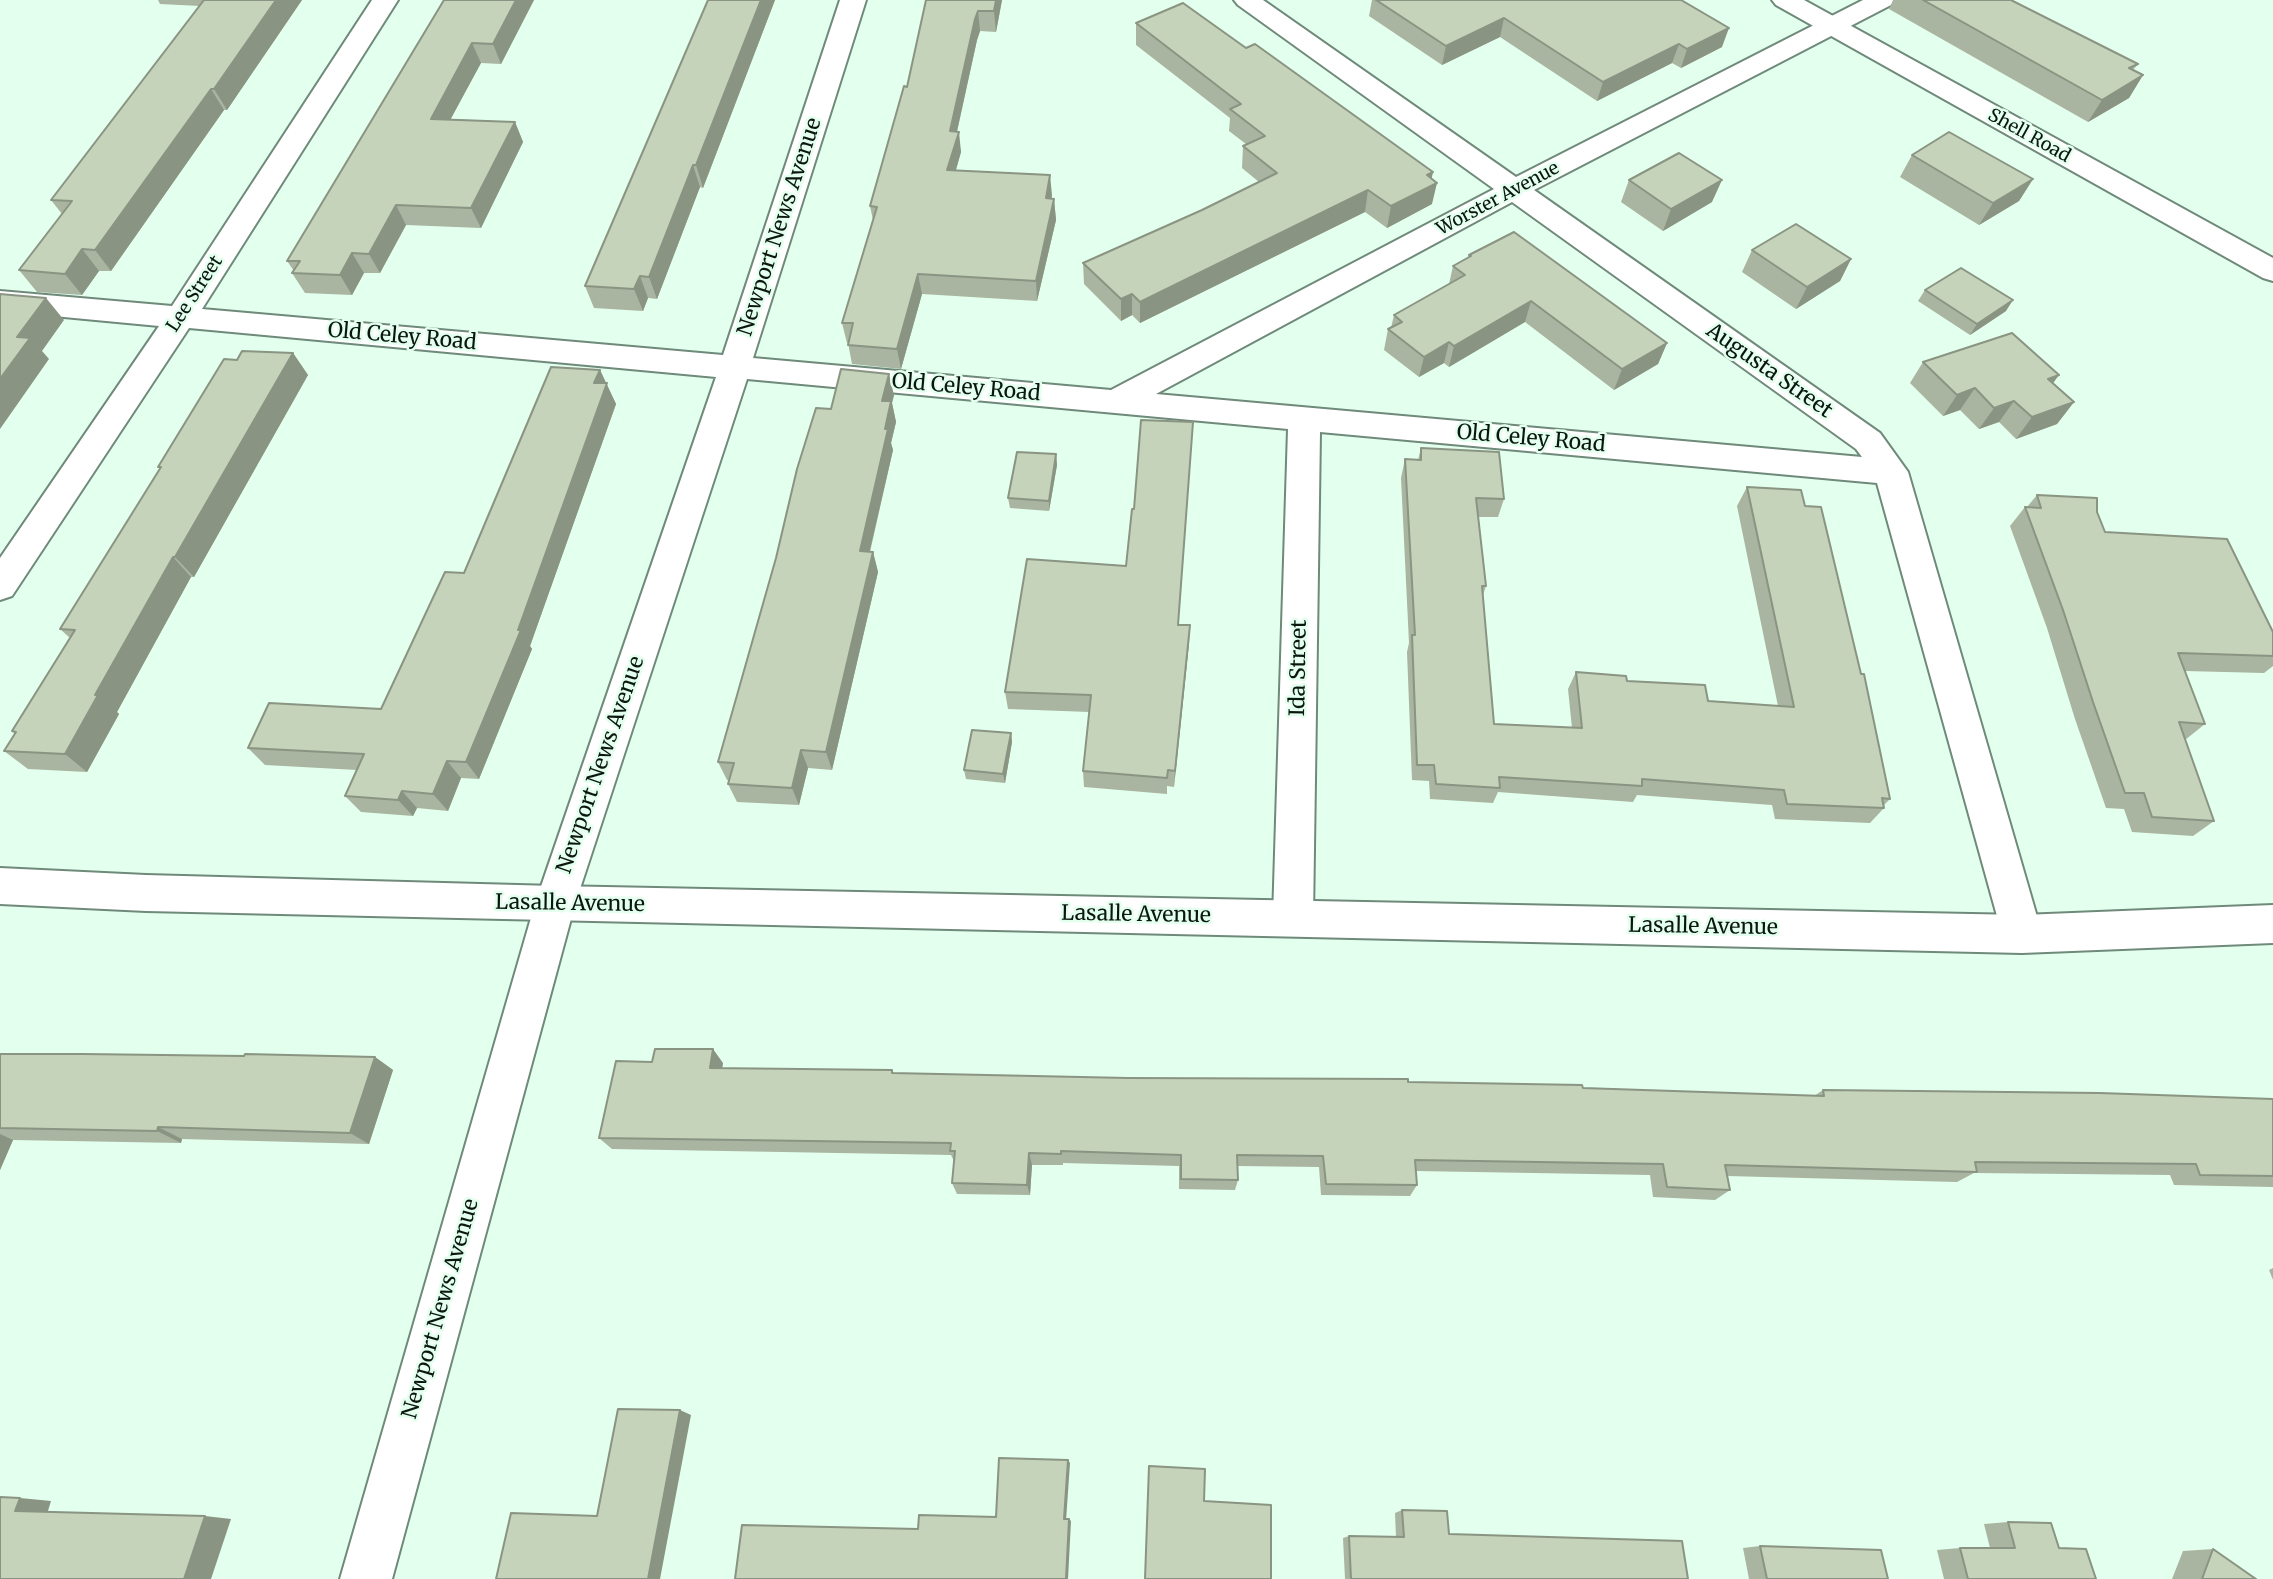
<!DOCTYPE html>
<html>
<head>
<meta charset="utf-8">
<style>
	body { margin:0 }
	canvas { display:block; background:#e3ffee }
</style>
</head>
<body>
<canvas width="2273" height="1579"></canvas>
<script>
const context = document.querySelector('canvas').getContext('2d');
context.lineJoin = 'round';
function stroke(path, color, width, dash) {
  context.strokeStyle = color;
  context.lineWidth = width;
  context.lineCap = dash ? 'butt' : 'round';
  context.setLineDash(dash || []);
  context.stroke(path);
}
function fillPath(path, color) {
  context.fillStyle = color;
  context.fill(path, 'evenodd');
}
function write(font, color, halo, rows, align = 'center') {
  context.font = font + ' Merriweather,serif';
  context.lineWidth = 5;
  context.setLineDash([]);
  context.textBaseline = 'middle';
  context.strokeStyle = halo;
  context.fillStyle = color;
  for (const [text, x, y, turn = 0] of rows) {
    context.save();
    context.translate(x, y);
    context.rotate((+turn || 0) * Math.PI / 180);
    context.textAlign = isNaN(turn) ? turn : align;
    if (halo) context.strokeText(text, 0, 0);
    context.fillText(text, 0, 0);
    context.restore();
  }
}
const street = new Path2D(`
	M 372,0 L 398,0 L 202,309 L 723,355 L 840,0 L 866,0 L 753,358 L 1111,390 L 1494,189 L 1238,5 L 1234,0 L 1263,0 L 1516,177 L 1863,0 L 1895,0 L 1891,5 L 1534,190 L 1880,433 L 1908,472 L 2042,934 L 2036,947 L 2022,953 L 2008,947 L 2002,934 L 1877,483 L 1320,432 L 1313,918 L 1307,931 L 1293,936 L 1279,931 L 1273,918 L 1288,429 L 747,379 L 575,904 L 392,1579 L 340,1579 L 535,904 L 716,377 L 189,328 L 12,596 L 0,600 L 0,558 L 159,326 L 0,311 L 0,291 L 172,306 ZM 1512,202 L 1856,449 L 1862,457 L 1156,394 Z`);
const secondary = new Path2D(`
	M 1772,0 L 1804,0 L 2273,258 L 2273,281 L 2263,278 L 1776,5 Z
	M 0,868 L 146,875 L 555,886 L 2022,915 L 2273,905 L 2273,943 L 2022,953 L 146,911 L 0,904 Z`);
const wall = new Path2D(`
	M 158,0 L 302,0 L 227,110 L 224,110 L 111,271 L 99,271 L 82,295 L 37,292 L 19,270 L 62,214 L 51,200 L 200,6 L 160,4 Z
	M 444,0 L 534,0 L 501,64 L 481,63 L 450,119 L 515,122 L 523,142 L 481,228 L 406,225 L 380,273 L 364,273 L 352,295 L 305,293 L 292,273 L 294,271 L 287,261 Z
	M 708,0 L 775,0 L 703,188 L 700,187 L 657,299 L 648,298 L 643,311 L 594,308 L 585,286 Z
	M 926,0 L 1002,0 L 996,32 L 980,31 L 977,40 L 957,132 L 961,152 L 956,170 L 1052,195 L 1051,199 L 1054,199 L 1056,220 L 1037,301 L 922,294 L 901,369 L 852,364 L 848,343 L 847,343 L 842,323 L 873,220 L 870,206 L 907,87 Z
	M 1372,0 L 1681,0 L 1722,47 L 1681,68 L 1672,63 L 1597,101 L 1500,37 L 1442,65 L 1369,16 Z
	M 1893,0 L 2011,0 L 2138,64 L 2133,70 L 2143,75 L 2129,98 L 2088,122 L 1889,9 Z
	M 1136,23 L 1432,179 L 1432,204 L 1387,228 L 1365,212 L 1140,323 L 1132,315 L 1121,321 L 1084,284 L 1083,263 L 1202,210 L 1259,182 L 1242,168 L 1243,146 L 1246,144 L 1229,131 L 1230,118 L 1136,45 Z
	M 1912,155 L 2033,179 L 2019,201 L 1979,225 L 1900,177 Z
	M 1629,180 L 1712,202 L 1663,231 L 1621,202 Z
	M 1752,250 L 1851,259 L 1840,281 L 1796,309 L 1742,272 Z
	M 1469,255 L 1667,343 L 1658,364 L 1614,390 L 1525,322 L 1449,367 L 1444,363 L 1419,377 L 1384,350 L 1388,329 L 1391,328 L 1394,315 L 1449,284 L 1453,266 L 1468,258 Z
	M 1925,290 L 2006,311 L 1970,335 L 1918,301 Z
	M 293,353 L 308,375 L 194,577 L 191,577 L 117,712 L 119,714 L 87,772 L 28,769 L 4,751 L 15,734 L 12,731 L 70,638 L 60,629 L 160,469 L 158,467 L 237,360 Z
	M 1923,362 L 2053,383 L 2074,402 L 2057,424 L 2016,439 L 1999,422 L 1979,429 L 1960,410 L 1943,416 L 1910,383 Z
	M 600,370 L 616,404 L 530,646 L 532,649 L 479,779 L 461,778 L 448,811 L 417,808 L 413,816 L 361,812 L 345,796 L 357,770 L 265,765 L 248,748 L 381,709 L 464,573 Z
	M 894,395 L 892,403 L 896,422 L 891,443 L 893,450 L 870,552 L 873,552 L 878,572 L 832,770 L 808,768 L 799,805 L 737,802 L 728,784 L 729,780 L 727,780 L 718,762 L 776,558 L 831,409 Z
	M 1421,448 L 1504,499 L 1498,517 L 1478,517 L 1486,586 L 1483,595 L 1494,724 L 1572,728 L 1568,689 L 1576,672 L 1627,681 L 1708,701 L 1778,706 L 1737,506 L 1747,487 L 1890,799 L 1883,806 L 1884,808 L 1870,823 L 1775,819 L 1772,805 L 1637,795 L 1633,802 L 1498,792 L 1493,803 L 1430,799 L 1429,781 L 1412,780 L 1407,652 L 1409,643 L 1401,478 L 1405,459 L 1418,460 Z
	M 1056,454 L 1057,465 L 1049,511 L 1010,508 L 1008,498 Z
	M 2037,495 L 2097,512 L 2105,532 L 2273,632 L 2273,666 L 2264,673 L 2185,671 L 2205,724 L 2185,740 L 2214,821 L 2193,836 L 2132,832 L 2124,809 L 2106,808 L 2075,719 L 2047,628 L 2010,526 L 2025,507 L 2027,507 Z
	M 1179,625 L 1189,643 L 1174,787 L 1167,786 L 1167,794 L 1084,787 L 1083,771 L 1090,712 L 1008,709 L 1005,692 Z
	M 1011,733 L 1012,742 L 1005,783 L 966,779 L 964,770 Z
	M 0,1054 L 375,1057 L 393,1070 L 369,1144 L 182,1139 L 181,1143 L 13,1140 L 0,1170 Z
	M 652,1062 L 723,1063 L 722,1068 L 892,1070 L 894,1073 L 1128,1078 L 1408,1082 L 1814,1096 L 1823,1090 L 2273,1099 L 2273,1187 L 2174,1185 L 2170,1175 L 1974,1173 L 1957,1182 L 1727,1176 L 1730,1190 L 1715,1200 L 1653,1197 L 1650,1175 L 1416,1171 L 1417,1185 L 1410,1196 L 1321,1195 L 1319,1167 L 1238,1166 L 1238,1180 L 1235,1190 L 1179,1189 L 1179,1166 L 1063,1163 L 1063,1165 L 1032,1165 L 1030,1195 L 957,1194 L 952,1183 L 954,1161 L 951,1155 L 612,1149 L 599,1138 Z
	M 2273,1268 L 2273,1280 L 2269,1270 Z
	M 1402,1510 L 1449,1534 L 1688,1579 L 1345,1579 L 1343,1538 L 1349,1536 L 1396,1537 L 1395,1513 Z
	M 2008,1522 L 2059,1548 L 2096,1579 L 1944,1579 L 1937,1550 L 1960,1548 L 1990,1548 L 1984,1524 Z
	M 1760,1546 L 1888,1579 L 1749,1579 L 1743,1548 Z
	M 2213,1549 L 2256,1579 L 2172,1579 L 2183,1551 Z`);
const shadedWall = new Path2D(`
	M 276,0 L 302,0 L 227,110 L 214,89 Z
	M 516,0 L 534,0 L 501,64 L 493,44 Z
	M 761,0 L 775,0 L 703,188 L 696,165 Z
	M 996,0 L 1002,0 L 996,32 L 994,11 Z
	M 978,11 L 980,31 L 977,40 L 953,149 L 959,132 L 961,152 L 950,190 L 947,170 L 950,131 L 975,19 Z
	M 1504,18 L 1500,37 L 1442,65 L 1446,46 Z
	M 1729,28 L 1722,47 L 1681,68 L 1687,49 Z
	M 472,43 L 481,63 L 440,139 L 431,119 Z
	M 1679,44 L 1672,63 L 1597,101 L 1603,82 Z
	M 2143,75 L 2129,98 L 2088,122 L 2102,100 Z
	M 211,89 L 224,110 L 111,271 L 95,250 Z
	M 515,122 L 523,142 L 481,228 L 471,208 Z
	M 693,165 L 700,187 L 657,299 L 649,277 Z
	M 1433,172 L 1430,186 L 1437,183 L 1432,204 L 1387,228 L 1391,206 L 1427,175 Z
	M 1050,175 L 1052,195 L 1048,218 L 1046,198 Z
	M 2033,179 L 2019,201 L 1979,225 L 1993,203 Z
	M 1722,180 L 1712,202 L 1663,231 L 1671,209 Z
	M 1368,190 L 1365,212 L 1140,323 L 1140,302 Z
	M 1054,199 L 1056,220 L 1037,301 L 1036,281 Z
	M 396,205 L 406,225 L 380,273 L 369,254 Z
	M 82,249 L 99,271 L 82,295 L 65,274 Z
	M 352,253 L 364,273 L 352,295 L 340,275 Z
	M 1851,259 L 1840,281 L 1796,309 L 1807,287 Z
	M 918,274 L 922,294 L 901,369 L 897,349 Z
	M 640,276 L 648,298 L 643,311 L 634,289 Z
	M 1132,294 L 1132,315 L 1121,321 L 1121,299 Z
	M 46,298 L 64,320 L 42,351 L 49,359 L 0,429 L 0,379 L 17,337 Z
	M 2013,300 L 2006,311 L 1970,335 L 1977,324 Z
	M 1531,301 L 1525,322 L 1449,367 L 1454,346 Z
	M 1449,342 L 1444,363 L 1419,377 L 1424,357 Z
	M 1667,343 L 1658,364 L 1614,390 L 1622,369 Z
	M 293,353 L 308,375 L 194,577 L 175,557 Z
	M 600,370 L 616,404 L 530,646 L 532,649 L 479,779 L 466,762 L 518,630 L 594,383 Z
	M 889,374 L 894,395 L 892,403 L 896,422 L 891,443 L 893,450 L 865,571 L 860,551 L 882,401 Z
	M 2059,375 L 2043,397 L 2048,379 Z
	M 1975,388 L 1960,410 L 1943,416 L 1957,395 Z
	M 2014,401 L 1999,422 L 1979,429 L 1994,408 Z
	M 2074,402 L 2057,424 L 2016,439 L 2032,417 Z
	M 1056,454 L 1057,465 L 1049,511 L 1049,501 Z
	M 873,552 L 878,572 L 832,770 L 826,752 Z
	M 173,557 L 191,577 L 117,712 L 119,714 L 87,772 L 65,754 L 95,695 Z
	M 1190,625 L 1189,643 L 1174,787 L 1175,771 Z
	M 1011,733 L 1012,742 L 1005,783 L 1003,774 Z
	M 801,750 L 808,768 L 799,805 L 792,788 Z
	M 447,761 L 461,778 L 448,811 L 433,794 Z
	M 402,791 L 417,808 L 413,816 L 398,800 Z
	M 713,1049 L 723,1063 L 720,1081 L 710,1068 Z
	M 375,1057 L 393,1070 L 369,1144 L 350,1133 Z
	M 158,1127 L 182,1139 L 181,1143 L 157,1131 Z
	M 0,1134 L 13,1140 L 0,1170 Z
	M 1029,1153 L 1032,1165 L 1030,1195 L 1027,1185 Z
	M 680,1410 L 691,1415 L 660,1579 L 648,1579 Z
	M 1068,1460 L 1070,1463 L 1066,1521 L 1064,1519 Z
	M 20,1498 L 51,1501 L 47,1514 L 15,1511 Z
	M 205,1516 L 231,1519 L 211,1579 L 184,1579 Z
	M 1069,1519 L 1071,1521 L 1068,1579 L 1066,1579 Z`);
const building = new Path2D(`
	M 204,0 L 276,0 L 214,89 L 211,89 L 95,250 L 82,249 L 65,274 L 19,270 L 72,201 L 51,200 Z
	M 444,0 L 516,0 L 493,44 L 472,43 L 431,119 L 515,122 L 471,208 L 396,205 L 369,254 L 352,253 L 340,275 L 292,273 L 300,261 L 287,261 Z
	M 708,0 L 761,0 L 696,165 L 693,165 L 649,277 L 640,276 L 634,289 L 585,286 Z
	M 926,0 L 996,0 L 994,11 L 978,11 L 975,19 L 950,131 L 959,132 L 947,170 L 1050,175 L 1046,198 L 1054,199 L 1036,281 L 918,274 L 897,349 L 848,345 L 853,323 L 842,323 L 877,207 L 870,206 L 904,86 L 907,87 Z
	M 1376,0 L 1681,0 L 1729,28 L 1687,49 L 1679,44 L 1603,82 L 1504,18 L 1446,46 Z
	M 1923,0 L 2011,0 L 2138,64 L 2129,68 L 2143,75 L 2102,100 Z
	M 1183,3 L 1246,48 L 1255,44 L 1433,172 L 1427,175 L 1437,183 L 1391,206 L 1368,190 L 1140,302 L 1132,294 L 1121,299 L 1083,263 L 1202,210 L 1277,173 L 1243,146 L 1265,136 L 1230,109 L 1241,104 L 1136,23 Z
	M 1949,132 L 2033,179 L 1993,203 L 1912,155 Z
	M 1679,153 L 1722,180 L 1671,209 L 1629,180 Z
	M 1796,224 L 1851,259 L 1807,287 L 1752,250 Z
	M 1514,232 L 1667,343 L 1622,369 L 1531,301 L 1454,346 L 1449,342 L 1424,357 L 1388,329 L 1402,322 L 1394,315 L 1465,275 L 1453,266 L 1471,256 L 1469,255 Z
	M 1961,268 L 2013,300 L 1977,324 L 1925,290 Z
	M 0,294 L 46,298 L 17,337 L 30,338 L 0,379 Z
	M 2012,333 L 2059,375 L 2048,379 L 2074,402 L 2032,417 L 2014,401 L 1994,408 L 1975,388 L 1957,395 L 1923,362 Z
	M 242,351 L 293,353 L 175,557 L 173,557 L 95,695 L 98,695 L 65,754 L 4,751 L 16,732 L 12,731 L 75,630 L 60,629 L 161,467 L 158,467 L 224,359 L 237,360 Z
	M 551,367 L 600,370 L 594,383 L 607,383 L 518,630 L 521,630 L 466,762 L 447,761 L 433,794 L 402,791 L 398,800 L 345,796 L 364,754 L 248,748 L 269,703 L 381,709 L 445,572 L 464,573 Z
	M 841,369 L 889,374 L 882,401 L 891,401 L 885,429 L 888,429 L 860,551 L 873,552 L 826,752 L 801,750 L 792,788 L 728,784 L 734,763 L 718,762 L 776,558 L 797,469 L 816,408 L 831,409 Z
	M 1141,420 L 1193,422 L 1178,625 L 1190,625 L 1175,771 L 1168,770 L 1167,778 L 1083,771 L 1091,695 L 1005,692 L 1027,559 L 1126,566 L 1132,509 L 1134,509 Z
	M 1421,448 L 1499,452 L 1504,499 L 1476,498 L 1486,586 L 1482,586 L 1494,724 L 1582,728 L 1576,672 L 1626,676 L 1627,681 L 1705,685 L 1708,701 L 1794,707 L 1747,487 L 1801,490 L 1805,506 L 1821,507 L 1861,674 L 1864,674 L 1890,799 L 1882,798 L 1884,808 L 1787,804 L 1784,790 L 1642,779 L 1642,786 L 1499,777 L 1500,788 L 1436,784 L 1434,765 L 1417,765 L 1412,635 L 1415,635 L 1405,459 L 1421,460 Z
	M 1017,452 L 1056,454 L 1049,501 L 1008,498 Z
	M 2037,495 L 2097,498 L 2097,512 L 2105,532 L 2227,539 L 2273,632 L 2273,656 L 2178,653 L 2205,724 L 2179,722 L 2214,821 L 2152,817 L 2144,793 L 2125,793 L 2093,702 L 2063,610 L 2025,507 L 2041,508 Z
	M 972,730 L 1011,733 L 1003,774 L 964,770 Z
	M 655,1049 L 713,1049 L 710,1068 L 892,1070 L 892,1073 L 1128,1078 L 1408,1079 L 1408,1082 L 1582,1085 L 1583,1088 L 1824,1096 L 1823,1090 L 2100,1093 L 2273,1099 L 2273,1176 L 2200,1175 L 2196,1164 L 1975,1162 L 1977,1172 L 1725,1165 L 1730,1190 L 1667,1187 L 1663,1164 L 1415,1160 L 1417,1185 L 1326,1184 L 1323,1156 L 1237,1155 L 1238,1180 L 1181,1179 L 1181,1155 L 1061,1151 L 1061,1154 L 1029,1153 L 1027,1185 L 952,1183 L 955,1151 L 950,1151 L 951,1143 L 599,1138 L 616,1061 L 652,1062 Z
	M 0,1054 L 82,1054 L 244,1056 L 245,1054 L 375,1057 L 350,1133 L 158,1127 L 157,1131 L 0,1128 Z
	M 618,1409 L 680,1410 L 648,1579 L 496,1579 L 511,1513 L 597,1516 Z
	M 999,1458 L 1068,1460 L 1064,1519 L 1069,1519 L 1066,1579 L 735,1579 L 742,1525 L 918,1529 L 919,1515 L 996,1517 Z
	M 1149,1466 L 1205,1469 L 1204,1501 L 1271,1505 L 1271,1579 L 1145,1579 Z
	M 0,1497 L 20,1498 L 15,1511 L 205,1516 L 184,1579 L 0,1579 Z
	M 1402,1510 L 1447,1511 L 1449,1534 L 1682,1541 L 1688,1579 L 1351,1579 L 1349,1536 L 1404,1537 Z
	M 2008,1522 L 2051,1523 L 2059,1548 L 2086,1549 L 2096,1579 L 1968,1579 L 1960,1548 L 2015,1548 Z
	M 1760,1546 L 1881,1550 L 1888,1579 L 1767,1579 Z
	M 2213,1549 L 2256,1579 L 2202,1579 Z`);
const farStreetnames = [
	["Shell Road",2029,136,29],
	["Worster Avenue",1498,199,-28],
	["Lee Street",195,294,-57]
];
const streetNames = [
	["Newport News Avenue",780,227,-72],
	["Old Celey Road",402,337,5],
	["Augusta Street",1769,371,35],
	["Old Celey Road",966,388,5],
	["Old Celey Road",1531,439,5],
	["Ida Street",1299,668,-89],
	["Newport News Avenue",601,765,-71],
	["Lasalle Avenue",570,904,1],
	["Lasalle Avenue",1136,915,1],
	["Lasalle Avenue",1703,927,1],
	["Newport News Avenue",441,1309,-74]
];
stroke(street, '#6f897a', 4);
stroke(secondary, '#6f897a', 4);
fillPath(street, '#fff');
fillPath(secondary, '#fff');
fillPath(wall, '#a9b5a0');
fillPath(shadedWall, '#8a9482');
fillPath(building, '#c5d3ba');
stroke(building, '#8a9482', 2);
write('18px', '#0c1610', '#e3ffee', farStreetnames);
write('21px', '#0c1610', '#e3ffee', streetNames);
</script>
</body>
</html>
